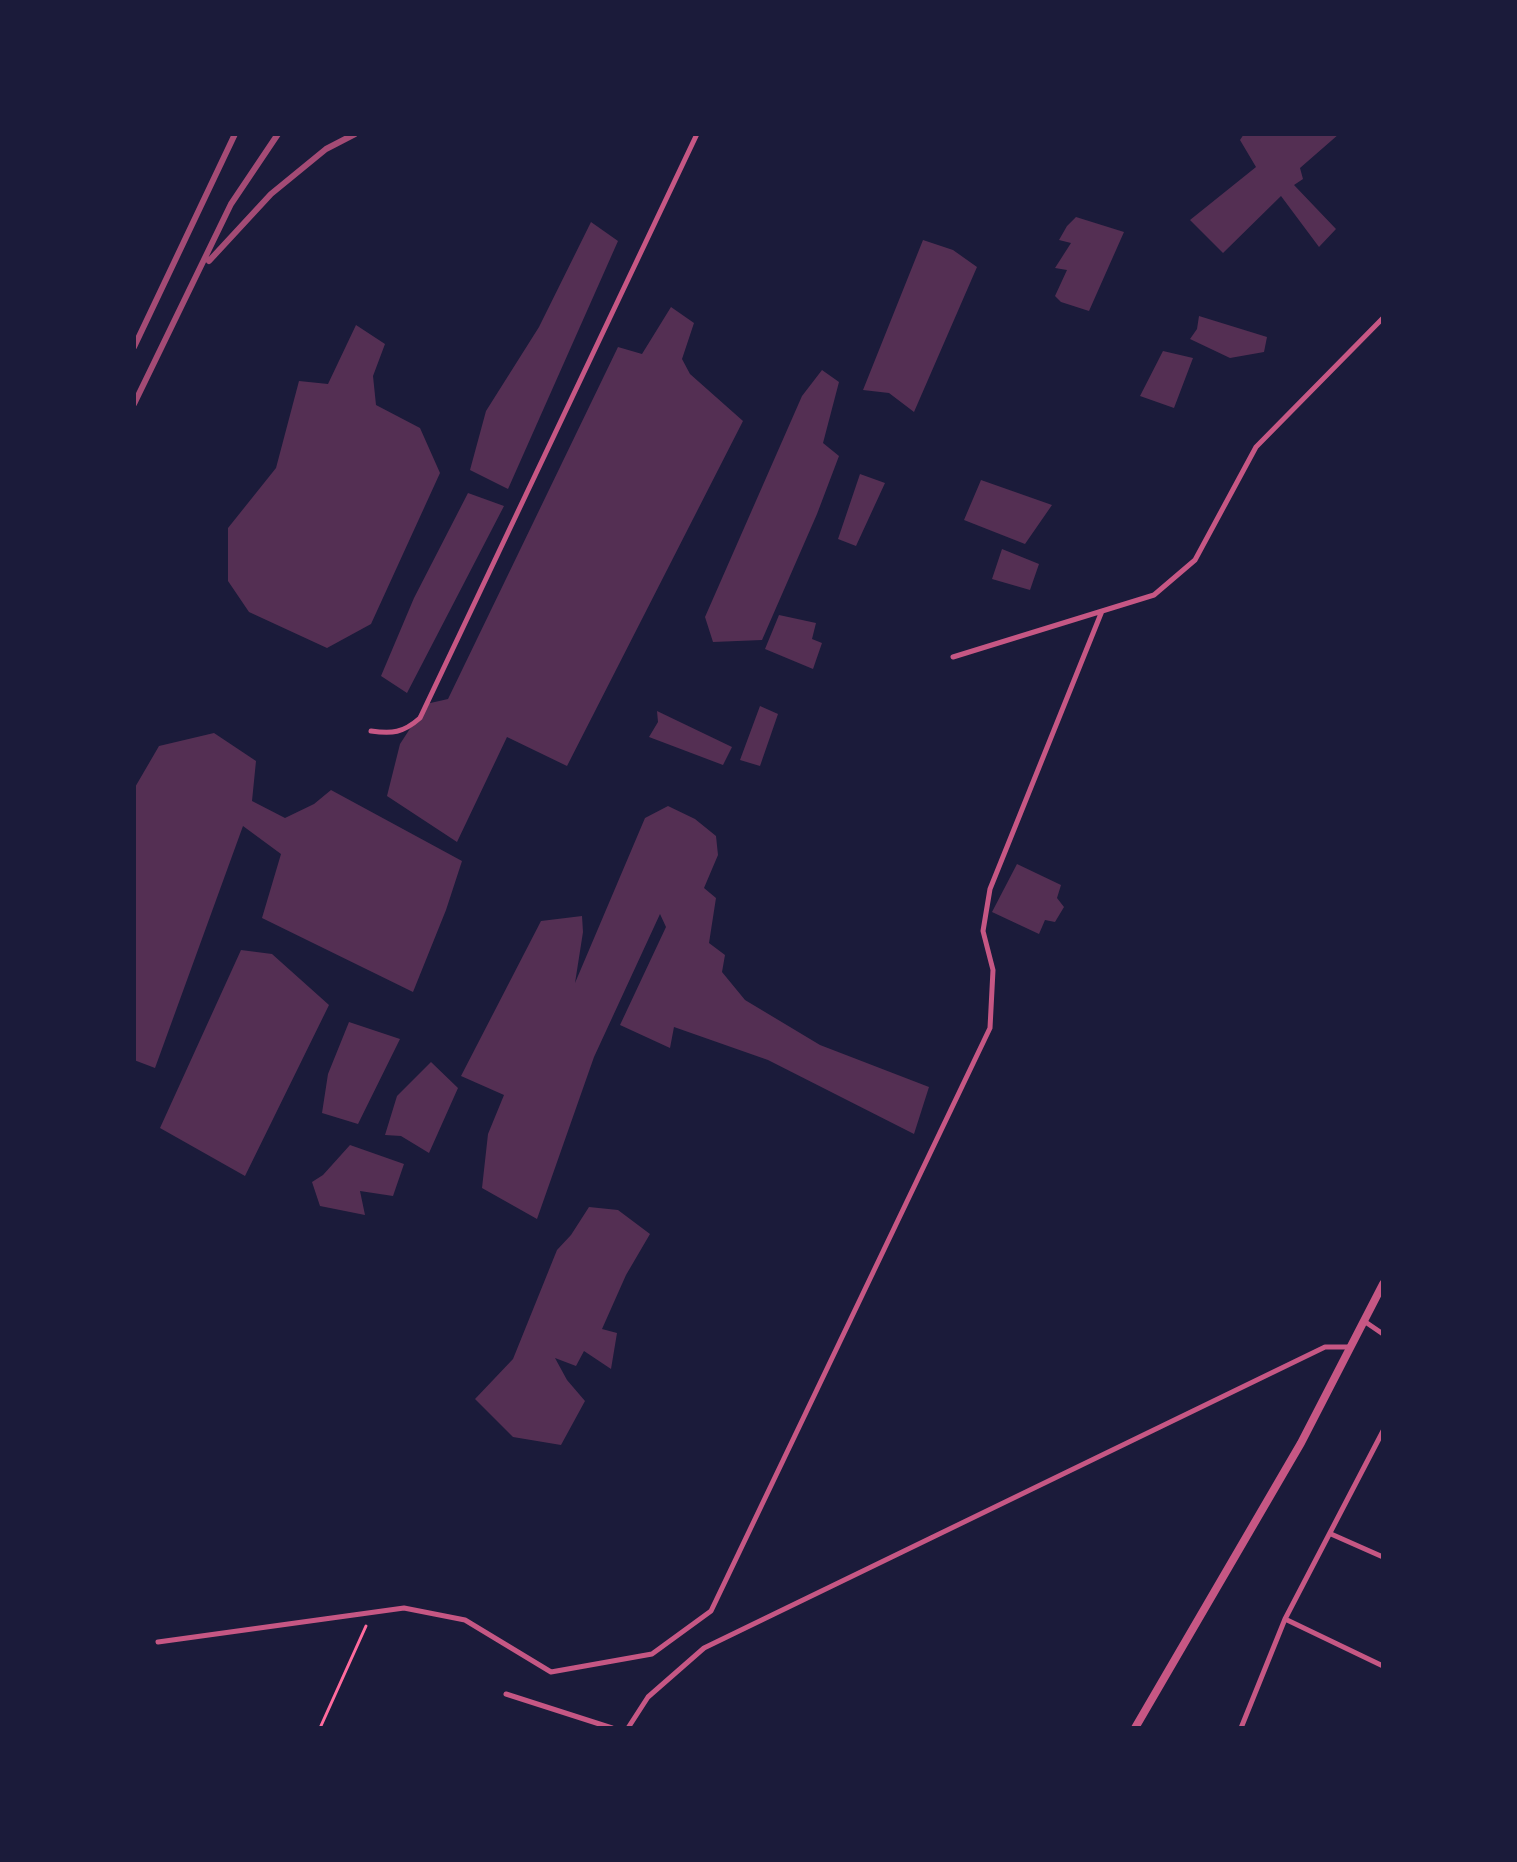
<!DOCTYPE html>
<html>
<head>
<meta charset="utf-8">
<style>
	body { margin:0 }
	#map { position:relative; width:1517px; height:1862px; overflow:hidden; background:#1b1b3a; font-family:"Exo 2",sans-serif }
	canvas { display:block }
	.frame { position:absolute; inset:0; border:136px solid #1b1b3a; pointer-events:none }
</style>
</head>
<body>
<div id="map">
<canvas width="1517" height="1862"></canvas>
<div class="frame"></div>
</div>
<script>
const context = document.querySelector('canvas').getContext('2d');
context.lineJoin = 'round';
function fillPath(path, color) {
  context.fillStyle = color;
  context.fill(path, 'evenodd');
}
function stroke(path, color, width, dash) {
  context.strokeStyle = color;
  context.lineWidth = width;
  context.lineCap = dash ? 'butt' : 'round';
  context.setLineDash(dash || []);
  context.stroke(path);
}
const building = new Path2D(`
	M 1244,134 L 1339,134 L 1300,168 L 1303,179 L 1294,185 L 1336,229 L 1319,247 L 1281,196 L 1223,253 L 1190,220 L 1256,167 L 1240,140 Z
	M 1076,217 L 1124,232 L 1089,311 L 1061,302 L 1055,296 L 1067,270 L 1055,268 L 1071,243 L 1059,240 L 1067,226 Z
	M 591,222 L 618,241 L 508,489 L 470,470 L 486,411 L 539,327 Z
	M 923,240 L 953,250 L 977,267 L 914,412 L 889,393 L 863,390 Z
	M 671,307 L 694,323 L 682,359 L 690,374 L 743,421 L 567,766 L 507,737 L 457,842 L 387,796 L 400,744 L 426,704 L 448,699 L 618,347 L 642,354 Z
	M 1199,316 L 1267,337 L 1264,352 L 1230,358 L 1190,339 L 1197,329 Z
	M 356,325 L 385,344 L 373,376 L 376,405 L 420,428 L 440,473 L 371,624 L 327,648 L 249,612 L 228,581 L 228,528 L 276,468 L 299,381 L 328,384 Z
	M 1163,351 L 1193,358 L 1174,408 L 1140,396 Z
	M 822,370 L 839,382 L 823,443 L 839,456 L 817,514 L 762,640 L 713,642 L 705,617 L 802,396 Z
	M 860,474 L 885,483 L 856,546 L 838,539 Z
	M 981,480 L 1052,505 L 1025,544 L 964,520 Z
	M 468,493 L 504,506 L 407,693 L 381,676 L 414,598 Z
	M 1002,549 L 1039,564 L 1030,590 L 992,579 Z
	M 779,615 L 816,623 L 812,639 L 822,643 L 813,669 L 765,649 Z
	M 760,706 L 778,714 L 760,766 L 740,760 Z
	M 657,711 L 732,747 L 723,765 L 649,737 L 658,722 Z
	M 214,733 L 256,761 L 252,801 L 285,818 L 314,804 L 331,790 L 462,861 L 446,910 L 413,992 L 262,918 L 281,854 L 243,826 L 155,1068 L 134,1060 L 134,789 L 159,746 Z
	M 668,806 L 695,819 L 716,836 L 718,855 L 704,888 L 716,898 L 709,943 L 725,955 L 722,972 L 745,1000 L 820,1045 L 929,1087 L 914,1134 L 768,1060 L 674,1027 L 670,1048 L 620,1025 L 666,927 L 660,914 L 594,1057 L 537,1219 L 482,1188 L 488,1134 L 504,1095 L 461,1076 L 541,921 L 582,916 L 583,932 L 575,983 L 645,818 Z
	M 1017,864 L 1061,885 L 1057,898 L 1064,907 L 1055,922 L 1045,920 L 1039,934 L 992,912 Z
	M 241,950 L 272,954 L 329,1005 L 245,1176 L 160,1128 Z
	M 349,1022 L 400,1039 L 358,1124 L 322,1113 L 328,1074 Z
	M 431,1062 L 458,1088 L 429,1153 L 401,1136 L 385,1135 L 397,1096 Z
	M 350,1145 L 404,1164 L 393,1196 L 360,1191 L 365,1215 L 320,1206 L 312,1182 L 323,1175 Z
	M 589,1207 L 618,1210 L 650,1234 L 626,1275 L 602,1329 L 617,1333 L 611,1369 L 584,1351 L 576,1366 L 555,1358 L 567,1380 L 585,1401 L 561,1445 L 513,1437 L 475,1399 L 513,1359 L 557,1250 L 571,1235 Z`);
const path = new Path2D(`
	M 320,1728 L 366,1626`);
const service = new Path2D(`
	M 953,657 L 1154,595 L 1195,560 L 1256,447 L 1383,318
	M 371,731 C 392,734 403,733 420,718 L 697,134
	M 1364,1321 L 1383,1334
	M 1331,1534 L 1383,1557
	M 1285,1619 L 1383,1666
	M 158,1642 L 404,1608 L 465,1620 L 551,1672 L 652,1654 L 711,1611 L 990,1028 L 993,970 L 983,931 L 990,889 L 1102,611
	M 506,1694 L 612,1728
	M 628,1728 L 648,1697 L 704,1648 L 1325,1347 L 1350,1347
	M 1241,1728 L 1285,1619 L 1383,1431`);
const minor = new Path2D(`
	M 1135,1728 L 1301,1443 L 1383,1284`);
const rail = new Path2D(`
	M 209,261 L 271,194 L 326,149 L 355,134
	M 134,347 L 235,134
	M 134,404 L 231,204 L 278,134`);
fillPath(building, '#542f53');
stroke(path, '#ff6b9d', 3);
stroke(service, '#c65784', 5);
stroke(minor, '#c65784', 8);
stroke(rail, '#a44b75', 6);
</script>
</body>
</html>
